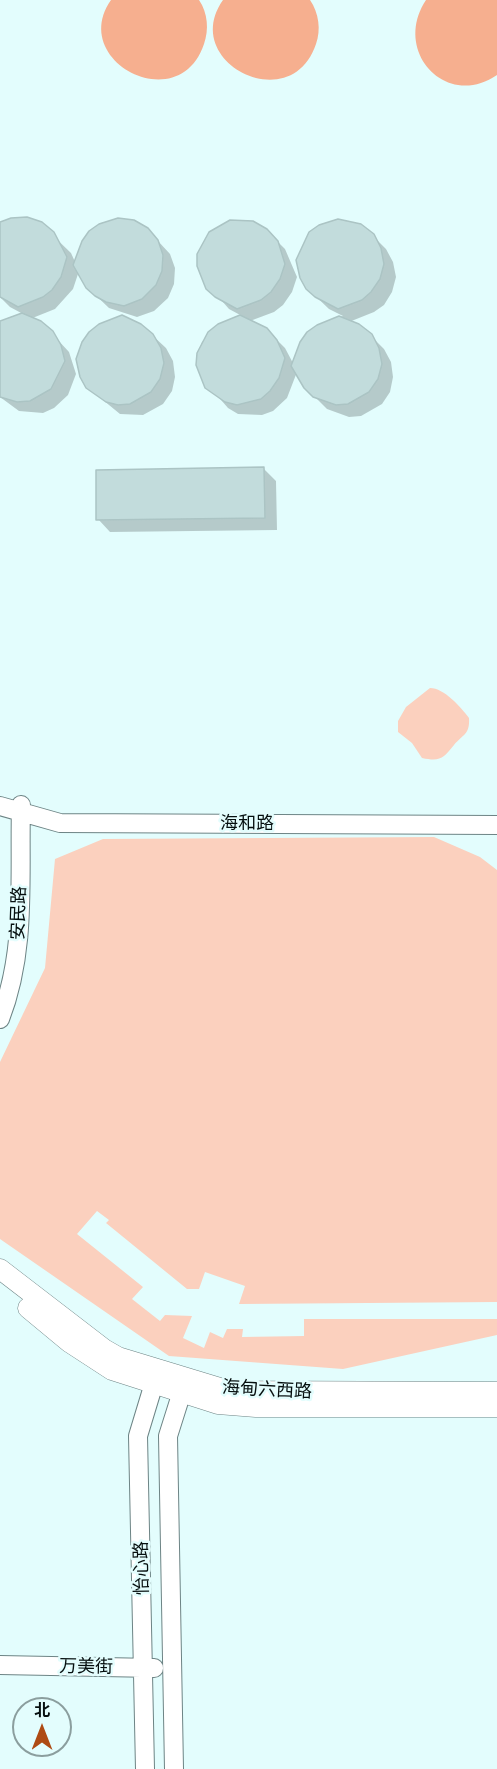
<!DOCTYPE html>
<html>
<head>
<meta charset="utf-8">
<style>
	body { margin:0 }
	#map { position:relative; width:497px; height:1769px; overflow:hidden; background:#e3fdfd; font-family:"Zilla Slab","Noto Sans SC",serif }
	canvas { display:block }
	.north { position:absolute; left:12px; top:1697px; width:60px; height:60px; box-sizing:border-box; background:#e3fdfd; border:2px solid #8b9e9e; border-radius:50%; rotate:0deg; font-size:16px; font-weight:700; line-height:24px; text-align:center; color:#060f0f }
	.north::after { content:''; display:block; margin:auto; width:21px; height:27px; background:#ae4b14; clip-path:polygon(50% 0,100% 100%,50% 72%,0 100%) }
</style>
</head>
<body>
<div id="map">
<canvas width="497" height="1769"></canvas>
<div class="north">北</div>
</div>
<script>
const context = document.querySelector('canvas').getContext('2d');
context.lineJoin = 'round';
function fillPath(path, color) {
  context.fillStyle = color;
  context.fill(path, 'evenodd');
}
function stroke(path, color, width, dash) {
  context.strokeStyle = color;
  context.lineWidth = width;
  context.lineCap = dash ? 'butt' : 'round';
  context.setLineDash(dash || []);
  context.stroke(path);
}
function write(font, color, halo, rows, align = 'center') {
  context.font = font + ' "Zilla Slab","Noto Sans SC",serif';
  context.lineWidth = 5;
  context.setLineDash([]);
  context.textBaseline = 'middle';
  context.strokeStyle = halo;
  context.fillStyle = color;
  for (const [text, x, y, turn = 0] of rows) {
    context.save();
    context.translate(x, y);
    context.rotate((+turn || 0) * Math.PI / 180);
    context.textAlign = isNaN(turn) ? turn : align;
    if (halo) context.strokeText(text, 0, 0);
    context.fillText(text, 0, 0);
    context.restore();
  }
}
const green = new Path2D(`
	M 430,688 C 444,688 461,707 469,718 C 470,735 463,734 454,745 C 443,758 441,762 422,758 L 412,743 L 398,732 L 398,721 L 406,707 Z
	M 434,837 L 480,857 L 497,870 L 497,1302 L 239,1304 L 245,1286 L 205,1272 L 199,1289 L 187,1289 L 106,1223 L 109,1220 L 97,1211 L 77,1234 L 143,1287 L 132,1299 L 160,1321 L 165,1315 L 192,1316 L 183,1338 L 204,1348 L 210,1332 L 223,1338 L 227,1329 L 243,1329 L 242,1337 L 304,1336 L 304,1319 L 497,1319 L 497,1335 L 343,1369 L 169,1356 L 0,1239 L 0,1062 L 45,968 L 55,859 L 103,839 Z`);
const water = new Path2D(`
	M 111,0 L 199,0 C 208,13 209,30 204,44 C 179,119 68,61 111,0 Z
	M 223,0 L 310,0 C 319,13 321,30 316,44 C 291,119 179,62 223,0 Z
	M 426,0 L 497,0 L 497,75 C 446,110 392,51 426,0 Z`);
const shadow = new Path2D(`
	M 0,224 L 41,224 L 71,253 L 76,264 L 147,229 L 170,254 L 175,268 L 174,284 L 168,298 L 154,311 L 137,317 L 109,308 L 87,287 L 79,271 L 73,289 L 55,309 L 30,319 L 46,327 L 69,352 L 76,374 L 68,395 L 54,408 L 43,413 L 19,411 L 0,397 L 0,323 L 23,314 L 10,307 L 0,297 Z
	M 210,234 L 272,236 L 285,249 L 297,277 L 292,292 L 283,305 L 274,312 L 250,321 L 272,335 L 285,348 L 294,365 L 318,326 L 343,316 L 329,309 L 307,288 L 373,236 L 386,249 L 393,262 L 396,277 L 392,292 L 384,305 L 374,312 L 349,322 L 371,336 L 384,349 L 391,362 L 393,377 L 390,392 L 382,404 L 361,416 L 349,417 L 327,409 L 305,387 L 297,372 L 287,398 L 273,411 L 262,415 L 238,414 L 228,408 L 201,377 L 198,353 L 202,342 L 219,325 L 242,316 L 229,309 L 201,277 L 199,254 Z
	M 152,335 L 166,348 L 173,361 L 175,377 L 172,391 L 163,404 L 143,415 L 120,414 L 87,387 Z
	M 264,469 L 276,481 L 277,530 L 110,532 L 98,519 Z`);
const building = new Path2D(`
	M 27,217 L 42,222 L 54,232 L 67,257 L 61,277 L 52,290 L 43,297 L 18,307 L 0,297 L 0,222 L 11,218 Z
	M 118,218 L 134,220 L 148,228 L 158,240 L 163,255 L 162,271 L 156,285 L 142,299 L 124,306 L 106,302 L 95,296 L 86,288 L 73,265 L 82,241 L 89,231 L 99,224 Z
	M 338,219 L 361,224 L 374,234 L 381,248 L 384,264 L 380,279 L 371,292 L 362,300 L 338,309 L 315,297 L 306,289 L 300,278 L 296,260 L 309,232 L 319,225 Z
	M 230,220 L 253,221 L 267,229 L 278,241 L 285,264 L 280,279 L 271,292 L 261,300 L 237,309 L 215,297 L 206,289 L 197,266 L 197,254 L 209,232 Z
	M 22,313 L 41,321 L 53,331 L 61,345 L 65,361 L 51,389 L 30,401 L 17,402 L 0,397 L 0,321 Z
	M 122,315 L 141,324 L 153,334 L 161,348 L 164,363 L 160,379 L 151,392 L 130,404 L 118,405 L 106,402 L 86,388 L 80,377 L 76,359 L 82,342 L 89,332 L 99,324 Z
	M 240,315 L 267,328 L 277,340 L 285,358 L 279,378 L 270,391 L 261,399 L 237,405 L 225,402 L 205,388 L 196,365 L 197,353 L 208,332 L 218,324 Z
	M 339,316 L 359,324 L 372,334 L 379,348 L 382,364 L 378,379 L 369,392 L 348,404 L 336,405 L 313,397 L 304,388 L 291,366 L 300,342 L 307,332 L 317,325 Z
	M 264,467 L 265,518 L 96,520 L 96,470 Z`);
const tertiary = new Path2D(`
	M 0,806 L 60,823 L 497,825
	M 0,1019 C 27,950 19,878 21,805
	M 0,1665 L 154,1668
	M 145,1769 L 138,1436 L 158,1370
	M 174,1769 L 168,1436 L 186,1379`);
const secondary = new Path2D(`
	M 0,1269 L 104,1349 L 118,1357 L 230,1391 L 497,1392
	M 28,1308 L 69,1342 L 112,1370 L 218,1404 L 256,1407 L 497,1407`);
const streetNames = [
	["海和路",247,824],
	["安民路",19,913,-88],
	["海甸六西路",267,1390,3],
	["怡心路",142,1568,-91],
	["万美街",86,1667,1]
];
fillPath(green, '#fbd0be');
fillPath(water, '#f6af8f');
fillPath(shadow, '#0003');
fillPath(building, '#c2dcdc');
stroke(building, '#abc4c4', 1.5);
stroke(tertiary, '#6d8485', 20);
stroke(secondary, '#6d8485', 21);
stroke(tertiary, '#fff', 18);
stroke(secondary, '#fff', 20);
write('18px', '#060f0f', '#e3fdfd', streetNames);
</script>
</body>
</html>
